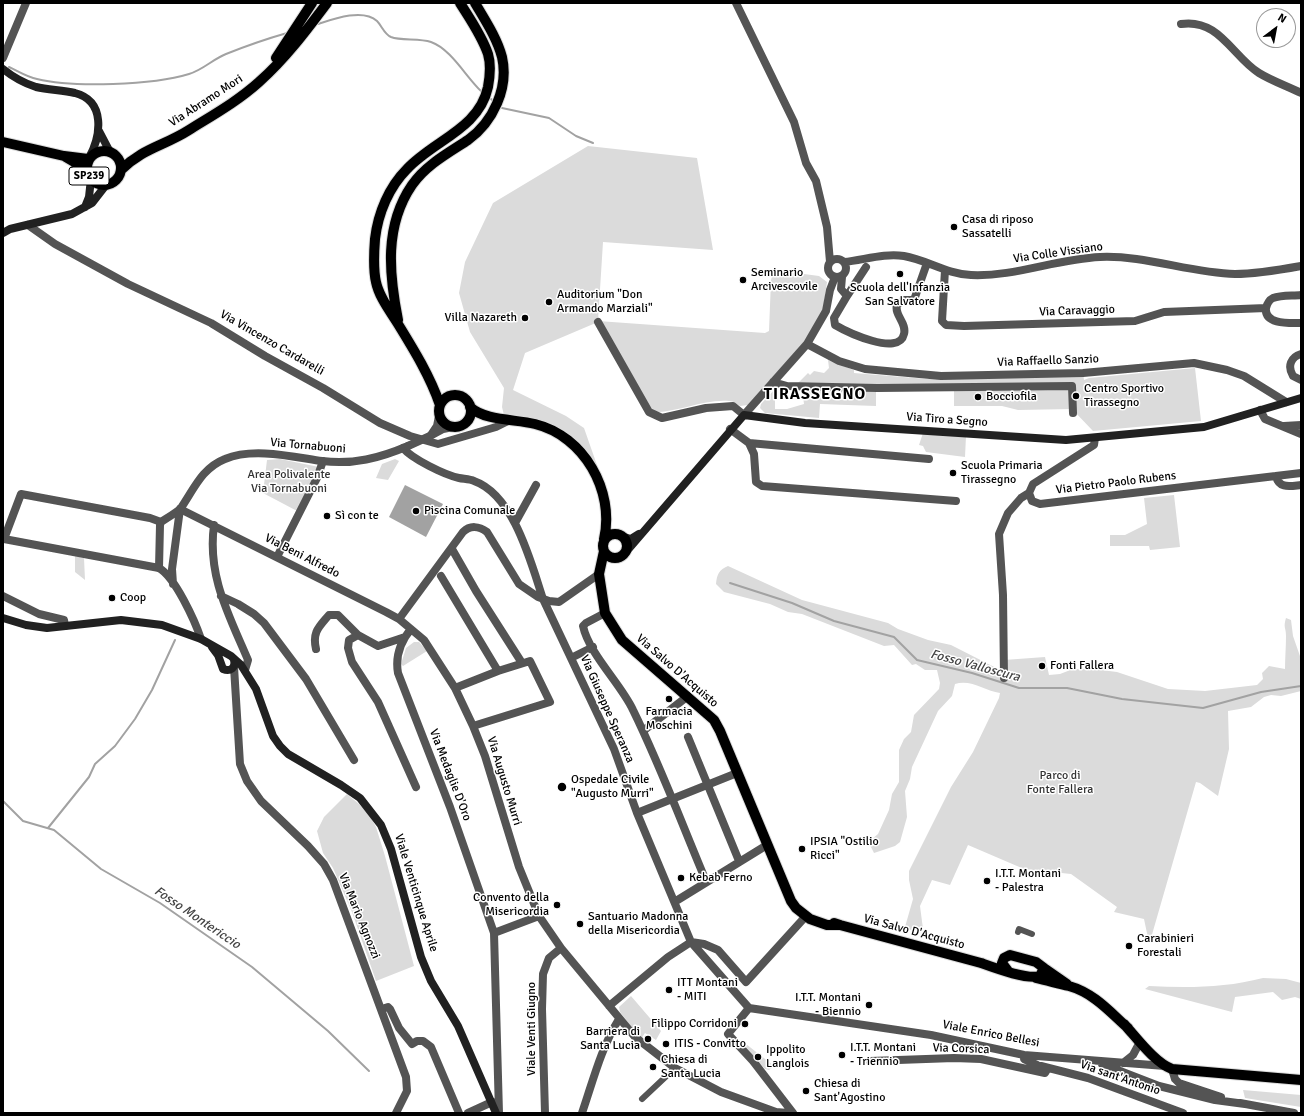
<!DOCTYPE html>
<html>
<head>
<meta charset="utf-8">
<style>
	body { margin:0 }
	#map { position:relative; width:1304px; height:1116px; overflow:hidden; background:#fff; font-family:Signika,sans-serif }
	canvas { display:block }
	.frame { position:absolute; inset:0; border:4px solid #000; pointer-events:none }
	.north { position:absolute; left:1256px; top:8px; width:40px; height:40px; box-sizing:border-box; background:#fff; border:1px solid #999; border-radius:50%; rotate:32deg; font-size:11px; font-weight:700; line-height:16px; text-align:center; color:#000 }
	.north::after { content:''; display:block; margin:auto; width:14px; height:18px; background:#000; clip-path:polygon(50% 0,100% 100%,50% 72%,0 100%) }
</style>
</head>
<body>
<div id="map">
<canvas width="1304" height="1116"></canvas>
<div class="frame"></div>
<div class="north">N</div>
</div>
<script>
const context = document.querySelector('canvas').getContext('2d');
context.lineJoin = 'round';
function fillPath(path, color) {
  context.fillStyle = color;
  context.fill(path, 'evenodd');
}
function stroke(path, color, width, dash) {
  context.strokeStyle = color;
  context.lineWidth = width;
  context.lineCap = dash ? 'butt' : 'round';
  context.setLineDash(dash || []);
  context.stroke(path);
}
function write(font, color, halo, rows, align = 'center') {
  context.font = font + ' Signika,sans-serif';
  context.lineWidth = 3;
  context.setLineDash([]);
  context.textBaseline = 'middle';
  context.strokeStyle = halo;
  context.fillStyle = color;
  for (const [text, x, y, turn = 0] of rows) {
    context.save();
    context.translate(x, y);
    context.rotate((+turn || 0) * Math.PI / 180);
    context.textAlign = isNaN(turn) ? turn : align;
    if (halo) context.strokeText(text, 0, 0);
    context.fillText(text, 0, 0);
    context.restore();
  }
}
const green = new Path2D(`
	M 588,146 L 697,158 L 713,250 L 603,242 L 598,321 L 765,333 L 769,331 L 771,280 L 774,270 L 819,276 L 827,282 L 823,310 L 804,342 L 748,405 L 740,406 C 736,404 734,401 729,401 C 702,399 676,414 649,412 L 598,322 L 525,353 L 513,390 L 566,416 L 584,428 L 598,468 L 574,441 L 504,415 L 502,407 L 504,388 L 470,332 L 459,293 L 465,262 L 493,203 Z
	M 828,360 L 854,370 L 854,373 L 927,379 L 941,376 L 1083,373 L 1084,380 L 1089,378 L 1195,368 L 1201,421 L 1093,431 L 1072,409 L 1018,410 L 1002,406 L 954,406 L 954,387 L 797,384 L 808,373 L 810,375 L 814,371 L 824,373 L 829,368 Z
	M 775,389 L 775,409 L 787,409 L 804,404 L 802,389 L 876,391 L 876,406 L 820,404 L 819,418 L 765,413 L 760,408 L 761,404 Z
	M 923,433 L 966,436 L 965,457 L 926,452 L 923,446 L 919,445 Z
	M 280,459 L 319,467 L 299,512 L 263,493 L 267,460 Z
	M 395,459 L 399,461 L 388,480 L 376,478 L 382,464 Z
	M 1174,495 L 1180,547 L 1150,550 L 1149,546 L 1110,546 L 1110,535 L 1125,535 L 1147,524 L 1144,498 Z
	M 75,556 L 84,558 L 85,580 L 75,572 Z
	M 728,566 L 802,600 L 888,623 L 898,629 L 928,640 L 951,645 L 1004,672 L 1004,660 L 1045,657 L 1049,675 L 1060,674 L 1073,669 L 1093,669 L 1117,672 L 1168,689 L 1205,691 L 1257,685 L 1263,679 L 1262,673 L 1269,666 L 1285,669 C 1285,658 1286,647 1286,636 C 1286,627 1283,628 1286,618 L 1291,620 L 1293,636 L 1301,659 L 1301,691 L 1281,696 L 1271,695 L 1264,697 L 1251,707 L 1228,711 L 1229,749 L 1218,796 L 1200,783 L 1196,782 L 1151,938 L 1148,938 L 1144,919 L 1114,912 L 1117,907 L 1071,874 L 1024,869 L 968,845 L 950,885 L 932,880 L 920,906 L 923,929 L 908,930 L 905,927 L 913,899 L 909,880 L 909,871 L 951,787 L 973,752 L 999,698 L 1000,693 C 985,691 971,679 955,684 L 952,696 L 938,711 L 912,767 L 910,779 L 905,791 L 907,817 L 900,842 L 895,846 L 874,853 L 870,845 L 872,839 L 878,834 L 889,810 L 892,794 L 899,782 L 899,750 L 904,739 L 911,732 L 914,715 L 939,689 L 940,683 L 937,670 L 925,670 L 916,664 L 912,665 L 894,645 L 884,646 L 802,614 L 788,612 L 770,604 L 724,592 L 716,584 C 717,574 719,570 728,566 Z
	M 414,642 L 419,642 L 427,651 L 403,666 L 401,664 L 406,648 Z
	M 347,794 L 359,804 L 370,816 L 376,827 L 385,856 L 414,966 L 376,981 L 352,912 L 333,868 L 323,853 L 317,831 L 324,817 Z
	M 1263,978 L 1286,979 L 1301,983 L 1301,999 L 1295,997 L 1282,1000 L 1273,992 L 1235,997 L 1232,1012 L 1145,989 L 1149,986 C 1187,988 1225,988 1263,978 Z
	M 631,996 L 661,1031 L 656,1040 L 645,1033 L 641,1039 L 620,1012 L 619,1007 Z
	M 746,1044 L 774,1066 L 769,1070 L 765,1069 L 745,1046 Z
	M 1243,1090 L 1301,1095 L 1301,1107 L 1245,1098 Z`);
const water = new Path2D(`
	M 405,485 L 443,504 L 426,537 L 389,517 Z`);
const stream = new Path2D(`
	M 318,24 C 333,19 363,8 377,21 C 382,26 384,34 391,37 C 401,41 419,38 431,42 C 451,49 466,77 481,91
	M 9,67 C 18,71 27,77 37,79 C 73,88 153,85 189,74 C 203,70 213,59 226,54 C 246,46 266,39 287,33
	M 491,99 L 492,100
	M 502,108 L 549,118 L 576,136 L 593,143
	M 730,583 L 792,603 L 834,621 L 894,637 L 917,660 L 972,673 L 1019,688 L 1067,688 L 1122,699 L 1203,708 L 1261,692 L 1301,686
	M 3,801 L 23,821 L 54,830 L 101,869 L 160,903 L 252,967 L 328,1031 L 369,1071
	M 48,828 L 89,777 L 95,764 L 115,746 L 135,719 L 152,690 L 175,640`);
const pedestrian = new Path2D(`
	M 1018,932 L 1019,929 L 1032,934
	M 642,1099 L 675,1068`);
const minor = new Path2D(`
	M 736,3 L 794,122 L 806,163 L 816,181 L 827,227 L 830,262
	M 1181,24 C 1219,18 1233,57 1259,73 C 1272,81 1287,86 1301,93
	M 3,58 L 26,3
	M 28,225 L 55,244 L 128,284 L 211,323 L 265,356 L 323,388 L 380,423 L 410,436 L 438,444 L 496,427 L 510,420
	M828 268a9 9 0 1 1 18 0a9 9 0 1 1-18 0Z
	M 844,262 C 864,260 884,253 904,256 C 927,260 947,274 971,275 C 1014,277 1056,259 1100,257 C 1145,255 1190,273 1235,274 C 1257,274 1279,270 1301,266
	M 945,270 L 942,321 L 946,325 L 964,326 L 1135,321 L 1164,312 L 1266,308
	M 842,277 L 841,289 L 847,296 L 834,318 L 835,325 C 847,332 899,357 904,334 C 907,323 894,315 897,305 L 903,300 L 914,300 L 927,263
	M 1301,295 C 1293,296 1281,295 1273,298 C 1269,300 1267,304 1266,308 C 1264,325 1290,323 1301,323
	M 847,296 L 866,267
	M 598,322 L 649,412 L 662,418 L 706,408 L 733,406 L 744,415 L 807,344 L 826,311 L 830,290 L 835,277
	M 807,344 L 839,361 L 865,369 L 941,376 L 1083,373 L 1194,363 L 1227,370 L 1244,376 L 1286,402
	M 1301,354 C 1291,357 1287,366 1293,376 L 1301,380
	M 773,382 L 787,386 L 877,388 L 1072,386 L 1073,413
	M 1260,410 L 1265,419 L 1301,434
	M 1284,426 L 1301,425
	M 730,429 L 749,443 L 754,454 L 756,482 L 762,486 L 956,501
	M 1095,438 L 1094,445 L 1033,484 L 1029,493 L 1032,501 L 1040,504 L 1301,473
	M 749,443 L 929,459
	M 403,448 C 412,459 445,475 459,478 C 464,479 470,479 474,481 C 514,495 531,563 543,599 L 614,749 L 637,813 L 691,942 L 749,1008
	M 1276,476 C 1279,489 1290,486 1301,485
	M 180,509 L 386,612 L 399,619 L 424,640 L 455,688 L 473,726 L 485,756 L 519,867 L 539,916 L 561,948
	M 515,523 L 536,485
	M 214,525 C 207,576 229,615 248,660 L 245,670
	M 452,549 L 476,591 L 522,663
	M 277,557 L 317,478 L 323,461
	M 159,568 L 4,539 L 21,494 L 150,518 L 161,522
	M 441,576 L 498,671
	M 3,596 L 39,614 L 64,620 L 65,626
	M 221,596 L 238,604 L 254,614 L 264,623 L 306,679 L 354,760
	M 605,613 L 586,623 L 583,626 C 589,654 621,684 633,710 C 660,765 682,824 706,881
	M 399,619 L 463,532 C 470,525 479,526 487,532 L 519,584 L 538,597 L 549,601 L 559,602 L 599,574
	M 411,629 C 401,641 395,656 398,673 L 450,807 L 494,933 L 499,1113
	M 405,637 L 378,646 L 358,635 L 349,640 L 348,648 L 352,662 L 378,702 L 416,787
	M 316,649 C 312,632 319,627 329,615 L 338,615 L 358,635
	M 571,658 L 593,647
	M 1004,678 L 1003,595 L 999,534 L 1008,513 L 1021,498 L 1029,493
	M 455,688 L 498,671 L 530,661 L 550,702 L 473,726
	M 643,731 L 688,696
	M 688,737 L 739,861
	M 637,813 L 737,773
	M 676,901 L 767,845
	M 494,933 L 539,916
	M 691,942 L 704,944 L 718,950 L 746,982 L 806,916
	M 609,1006 L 668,957 L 691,942
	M 749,1008 L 931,1035 L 1024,1055 L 1165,1066
	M 749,1008 L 728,1034 L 753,1061 L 793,1113
	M 382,1009 L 388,1007 L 390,1009 L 399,1028 L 412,1044 L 417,1041 L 423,1041 L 431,1047 L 459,1113
	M 1024,1055 L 1024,1059 L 1037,1065
	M 870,1061 L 954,1058 L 981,1059 L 1045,1073 L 1048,1068
	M 1123,1063 L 1133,1055 L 1140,1042
	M 1102,1064 L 1159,1086 L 1215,1100 L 1245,1104
	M 1041,1066 L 1088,1078 L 1183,1113
	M 1172,1069 L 1175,1079 L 1179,1083 L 1221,1097
	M 1240,1103 L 1294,1113
	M 468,1113 L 492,1102
	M 545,1113 L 542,1009 L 543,974 L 549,958 L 561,948 L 635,1037 L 675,1068 L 721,1092 L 776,1112 L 788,1113
	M 582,1113 C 593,1081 601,1048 619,1019`);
const tertiary = new Path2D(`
	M 431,435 L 437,426 L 439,416
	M 430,436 L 443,429 L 453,427
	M 173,584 L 172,569 L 180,509
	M 201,639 C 195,621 175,577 159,568 L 160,525 L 161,522 C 167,518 176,513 181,508 C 194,489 202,468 225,459 C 253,447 294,457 322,461 C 353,465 380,458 408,446
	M 234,667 L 240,764 L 247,781 L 261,801 L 308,846 L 324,864 L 333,880 L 406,1077 L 407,1091 L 396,1113`);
const secondary = new Path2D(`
	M 3,69 C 13,77 23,83 36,87 C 49,90 62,90 75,93 C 106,101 101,136 89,158
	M 99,131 L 110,152
	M 85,207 L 89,197 L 91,179
	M 3,233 L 10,229 L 72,214 L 92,203 L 106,185
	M 624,537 L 631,539 L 639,534
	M 626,552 L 744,415 L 805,423 L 1066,440 L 1204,427 L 1301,398
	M 3,618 L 26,625 L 47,628 L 121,620 L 162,625 L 201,639 L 231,656 L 241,665 L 256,689 L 273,736 L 280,746 L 288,754 L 341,785 L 360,798 L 381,825 L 391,849 L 421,957 L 431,981 L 458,1026 L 496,1113
	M 212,647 L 218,655 L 223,669 C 230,672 236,668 234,660`);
const primary = new Path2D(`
	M 276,58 L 312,3
	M 3,142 L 64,156
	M87 168a17 17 0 1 1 34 0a17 17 0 1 1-34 0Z
	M 86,169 L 64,156 L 88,159
	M 121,170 C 143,148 164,146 189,130 C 213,115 238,101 259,82 C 285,59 306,31 327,3
	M 398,320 C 389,274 384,226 412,185 C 426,165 448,153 468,140 C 493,122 509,88 502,57 C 497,38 485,20 475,3
	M439 411a16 16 0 1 1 32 0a16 16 0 1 1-32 0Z
	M 440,405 C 430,376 414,350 398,324 C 390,311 379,297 376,282 C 373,269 374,252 375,239 C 378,213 389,187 407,169 C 434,140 479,129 488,87 C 490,76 491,64 488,54 C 482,36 470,19 460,3
	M 470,407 C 485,421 515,419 535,424 C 584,436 615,491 604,539
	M603 546a12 12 0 1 1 24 0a12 12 0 1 1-24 0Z
	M 604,551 L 599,574 L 605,613 L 622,640 L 714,720 L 720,731 L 791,901 L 796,908 L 810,919 L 827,925 L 840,925
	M 834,923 L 840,925 L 981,963 C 995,968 1027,980 1040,976 L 1044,968 L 1036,962 L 1010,955 L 1004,958 L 1002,963 L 1008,971
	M 1044,968 L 1067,984
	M 1036,978 C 1047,981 1058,983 1069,986 C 1094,993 1110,1012 1128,1028
	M 1124,1024 C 1136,1037 1155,1063 1172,1069 L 1301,1080`);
const tertiaryBridge = new Path2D(`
	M 408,446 L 430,436`);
const markers = [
	[954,227,4,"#000"],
	[900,274,4,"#000"],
	[743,280,4,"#000"],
	[549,302,4,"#000"],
	[525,318,4,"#000"],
	[1076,396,4,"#000"],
	[978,397,4,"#000"],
	[953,473,4,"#000"],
	[416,511,4,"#000"],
	[327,516,4,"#000"],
	[112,598,4,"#000"],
	[1042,666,4,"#000"],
	[669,699,4,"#000"],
	[562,787,5,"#000"],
	[802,849,4,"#000"],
	[681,878,4,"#000"],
	[987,881,4,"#000"],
	[557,905,4,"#000"],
	[580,924,4,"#000"],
	[1129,946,4,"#000"],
	[669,990,4,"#000"],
	[869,1005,4,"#000"],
	[745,1024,4,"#000"],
	[648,1039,4,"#000"],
	[666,1044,4,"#000"],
	[842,1055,4,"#000"],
	[758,1057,4,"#000"],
	[653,1067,4,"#000"],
	[806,1091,4,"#000"]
];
const shields = [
	[89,176,40]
];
const shieldNames = [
	["SP239",89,176]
];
const streetNames = [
	["Via Abramo Mori",206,101,-33],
	["Via Colle Vissiano",1058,253,-8],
	["Via Caravaggio",1077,311,-2],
	["Via Vincenzo Cardarelli",272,343,30],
	["Via Raffaello Sanzio",1048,361,-2],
	["Via Tiro a Segno",947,420,4],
	["Via Tornabuoni",308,446,5],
	["Via Pietro Paolo Rubens",1116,483,-7],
	["Via Beni Alfredo",302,556,27],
	["Via Salvo D'Acquisto",677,671,41],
	["Via Giuseppe Speranza",607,709,66],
	["Via Medaglie D'Oro",450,775,69],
	["Via Augusto Murri",504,781,73],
	["Viale Venticinque Aprile",416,893,73],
	["Via Mario Agnozzi",359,916,68],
	["Via Salvo D'Acquisto",914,932,15],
	["Viale Venti Giugno",532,1029,-90],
	["Viale Enrico Bellesi",991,1034,11],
	["Via Corsica",961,1049,2],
	["Via sant'Antonio",1120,1078,19]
];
const poiNames = [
	["Casa di riposo",962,220],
	["Sassatelli",962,234],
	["Seminario",751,273],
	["Arcivescovile",751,287],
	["Scuola dell'Infanzia",900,288,"center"],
	["San Salvatore",900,302,"center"],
	["Auditorium \"Don",557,295],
	["Armando Marziali\"",557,309],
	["Villa Nazareth",517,318,"right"],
	["Centro Sportivo",1084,389],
	["Tirassegno",1084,403],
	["Bocciofila",986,397],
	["Scuola Primaria",961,466],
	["Tirassegno",961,480],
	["Piscina Comunale",424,511],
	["Sì con te",335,516],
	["Coop",120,598],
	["Fonti Fallera",1050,666],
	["Farmacia",669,712,"center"],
	["Moschini",669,726,"center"],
	["Ospedale Civile",571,780],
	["\"Augusto Murri\"",571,794],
	["IPSIA \"Ostilio",810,842],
	["Ricci\"",810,856],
	["I.T.T. Montani",995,874],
	["- Palestra",995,888],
	["Kebab Ferno",689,878],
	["Convento della",549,898,"right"],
	["Misericordia",549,912,"right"],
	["Santuario Madonna",588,917],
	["della Misericordia",588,931],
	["Carabinieri",1137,939],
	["Forestali",1137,953],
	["ITT Montani",677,983],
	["- MITI",677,997],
	["I.T.T. Montani",861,998,"right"],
	["- Biennio",861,1012,"right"],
	["Filippo Corridoni",737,1024,"right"],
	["Barriera di",640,1032,"right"],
	["Santa Lucia",640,1046,"right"],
	["ITIS - Convitto",674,1044],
	["I.T.T. Montani",850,1048],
	["- Triennio",850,1062],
	["Ippolito",766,1050],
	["Langlois",766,1064],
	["Chiesa di",661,1060],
	["Santa Lucia",661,1074],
	["Chiesa di",814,1084],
	["Sant'Agostino",814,1098]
];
const parkNames = [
	["Area Polivalente",289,475],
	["Via Tornabuoni",289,489],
	["Parco di",1060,776],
	["Fonte Fallera",1060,790]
];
const waterNames = [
	["Fosso Valloscura",975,666,15],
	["Fosso Montericcio",197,918,34]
];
const districtNames = [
	["TIRASSEGNO",815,395]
];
fillPath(green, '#dbdbdb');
fillPath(water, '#a2a2a2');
stroke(stream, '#a2a2a2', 2);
stroke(primary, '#dbdbdb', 12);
stroke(pedestrian, '#545454', 6);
stroke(minor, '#545454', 8);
stroke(tertiary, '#545454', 8);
stroke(secondary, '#212121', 8);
stroke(primary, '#000', 10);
stroke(tertiaryBridge, '#545454', 8);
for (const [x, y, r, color] of markers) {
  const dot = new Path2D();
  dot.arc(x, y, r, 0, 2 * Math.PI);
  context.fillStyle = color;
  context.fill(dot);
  stroke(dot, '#fff', 1.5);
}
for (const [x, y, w] of shields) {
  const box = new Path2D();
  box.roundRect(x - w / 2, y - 9, w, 18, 3);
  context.fillStyle = '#fff';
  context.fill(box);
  stroke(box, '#000', 1);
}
write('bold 11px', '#000', null, shieldNames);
write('12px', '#000', '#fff', streetNames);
write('12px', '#000', '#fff', poiNames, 'left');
write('12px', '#323232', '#fff', parkNames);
write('italic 13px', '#434343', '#fff', waterNames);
context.letterSpacing = '1px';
write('bold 16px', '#000', '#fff', districtNames);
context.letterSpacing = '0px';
</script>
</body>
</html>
